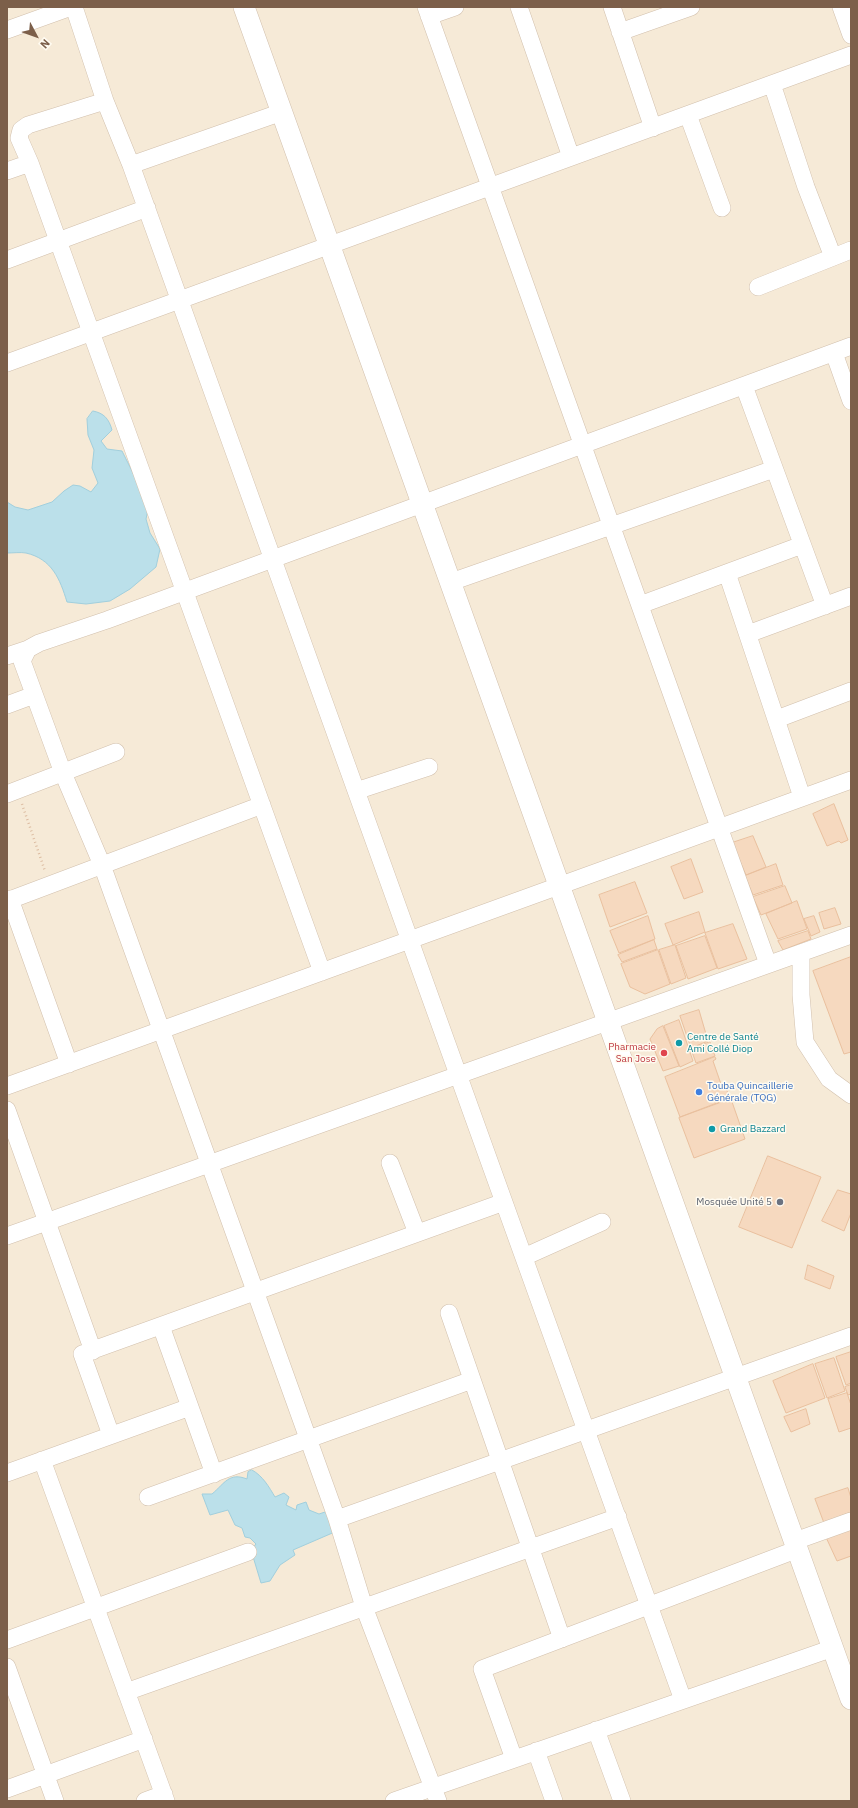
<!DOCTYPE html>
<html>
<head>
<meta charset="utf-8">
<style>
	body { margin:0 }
	#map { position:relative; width:858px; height:1808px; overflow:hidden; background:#fef7e9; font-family:"IBM Plex Sans",sans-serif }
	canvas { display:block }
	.frame { position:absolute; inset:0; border:8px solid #7c5f4a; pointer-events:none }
	.north { position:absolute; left:16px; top:16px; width:40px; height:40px; -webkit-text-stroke:3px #fffbf1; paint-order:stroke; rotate:131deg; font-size:11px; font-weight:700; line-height:16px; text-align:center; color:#7c5f4a }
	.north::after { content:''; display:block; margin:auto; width:14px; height:18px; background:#7c5f4a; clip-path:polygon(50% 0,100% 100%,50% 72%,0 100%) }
</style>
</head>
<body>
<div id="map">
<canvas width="858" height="1808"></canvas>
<div class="frame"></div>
<div class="north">N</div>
</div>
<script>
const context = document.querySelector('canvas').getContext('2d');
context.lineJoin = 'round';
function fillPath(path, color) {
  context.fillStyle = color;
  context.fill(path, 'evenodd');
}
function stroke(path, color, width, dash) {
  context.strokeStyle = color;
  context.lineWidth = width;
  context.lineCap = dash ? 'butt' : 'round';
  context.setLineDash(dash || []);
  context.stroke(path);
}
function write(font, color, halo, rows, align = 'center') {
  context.font = font + ' "IBM Plex Sans",sans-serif';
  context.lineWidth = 3;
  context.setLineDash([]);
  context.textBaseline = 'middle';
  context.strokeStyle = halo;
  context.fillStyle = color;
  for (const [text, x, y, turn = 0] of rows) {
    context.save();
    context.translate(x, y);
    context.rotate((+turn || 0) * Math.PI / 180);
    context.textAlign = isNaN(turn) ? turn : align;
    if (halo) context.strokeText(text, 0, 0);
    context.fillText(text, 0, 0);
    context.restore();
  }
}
const residential = new Path2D(`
	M 7,7 L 851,7 L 851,1801 L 7,1801 Z`);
const water = new Path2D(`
	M 93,411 C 104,413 109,419 112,430 L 101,441 L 107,449 L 122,451 L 149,505 L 146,519 L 150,533 L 160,549 L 156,567 L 130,589 L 110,601 L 86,604 L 67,602 C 60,579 52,559 26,553 C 21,552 13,553 7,553 L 7,502 L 15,507 L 28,510 L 52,502 L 64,491 L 73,485 L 80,486 L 91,492 L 98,483 L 92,468 L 94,450 L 88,435 L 87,419 Z
	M 252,1470 C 263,1476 269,1487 275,1497 L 284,1493 L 289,1497 L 286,1505 L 296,1510 L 297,1505 L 306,1502 L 309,1510 L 319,1514 L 328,1511 L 337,1531 L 293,1550 L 295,1555 L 280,1565 L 270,1581 L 261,1583 L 251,1550 L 256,1544 L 250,1538 L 245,1537 L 242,1528 L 235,1525 L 228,1510 L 210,1515 L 202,1494 L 212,1494 C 225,1483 229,1472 247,1479 L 248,1472 Z`);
const building = new Path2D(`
	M 834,804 L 848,840 L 841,843 L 839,841 L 827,846 L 813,814 Z
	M 753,836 L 766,867 L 746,875 L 732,843 Z
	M 691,859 L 703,892 L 684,899 L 671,867 Z
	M 776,864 L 783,885 L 753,895 L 745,876 Z
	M 635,882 L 647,913 L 610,927 L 599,895 Z
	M 785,886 L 792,903 L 761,915 L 753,897 Z
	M 797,901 L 807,929 L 778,939 L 766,914 Z
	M 835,908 L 841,924 L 824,929 L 819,913 Z
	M 699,912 L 705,932 L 673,945 L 665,924 Z
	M 648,916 L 655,939 L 619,953 L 610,931 Z
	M 814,916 L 820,932 L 811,936 L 804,919 Z
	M 733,924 L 747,959 L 718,969 L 705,933 Z
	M 808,931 L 811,939 L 783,950 L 778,941 Z
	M 705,936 L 717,968 L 688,979 L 676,946 Z
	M 654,940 L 657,949 L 622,962 L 618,955 Z
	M 675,945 L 686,978 L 671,984 L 659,950 Z
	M 658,950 L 670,984 L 645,994 L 630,987 L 621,964 Z
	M 851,957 L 851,1052 L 844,1054 L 813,971 Z
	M 699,1010 L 708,1041 L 691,1048 L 680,1016 Z
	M 679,1020 L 693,1061 L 680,1067 L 664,1026 Z
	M 663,1026 L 679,1066 L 663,1071 L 650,1039 L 657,1029 Z
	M 710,1042 L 715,1056 L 696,1063 L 691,1049 Z
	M 715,1057 L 716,1059 L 713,1061 L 722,1087 L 725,1086 L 730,1098 L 680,1117 L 665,1077 Z
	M 731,1099 L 745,1139 L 694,1158 L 679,1118 Z
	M 768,1156 L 821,1177 L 792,1248 L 739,1227 Z
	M 838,1190 L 851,1194 L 851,1213 L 844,1231 L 822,1221 Z
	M 808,1265 L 834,1276 L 830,1289 L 805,1279 Z
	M 851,1352 L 851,1383 L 846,1385 L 836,1357 Z
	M 834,1358 L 845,1391 L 827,1398 L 815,1364 Z
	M 813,1364 L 825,1398 L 786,1413 L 773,1381 Z
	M 851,1385 L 851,1394 L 848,1395 L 845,1387 Z
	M 847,1393 L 851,1405 L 851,1428 L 839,1432 L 828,1399 Z
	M 806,1409 L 810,1424 L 791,1432 L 784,1417 Z
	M 848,1488 L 851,1498 L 851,1512 L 824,1523 L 815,1499 Z
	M 851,1524 L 851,1556 L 837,1561 L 824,1533 Z`);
const path = new Path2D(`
	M 22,804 L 45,871`);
const minor = new Path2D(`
	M 74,7 L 105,101 L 131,165 L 683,1700
	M 426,7 L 768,964
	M 519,7 L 571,157
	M 612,7 L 653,128
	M 841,7 L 851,35
	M 429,16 L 455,7
	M 7,30 L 71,7
	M 620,32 L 691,7
	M 772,84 L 806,187 L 833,257
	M 688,115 L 722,208
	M 30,163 L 322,972
	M 131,165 L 282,112
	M 7,171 L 30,163 L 19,138 L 21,130 L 28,125 L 105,101
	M 7,260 L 147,208
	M 758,287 L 851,250
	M 834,353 L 851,401
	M 7,363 L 851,55
	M 744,386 L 825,606
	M 727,573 L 802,797
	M 451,582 L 774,469
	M 640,605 L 802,545
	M 748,634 L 851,596
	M 7,656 L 28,649
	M 7,705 L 34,695
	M 777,719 L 851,691
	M 356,791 L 429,767
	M 7,794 L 116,752
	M 10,899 L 69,1064
	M 7,901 L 262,805
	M 801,953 L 801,995 L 805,1042 L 829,1079 L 851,1095
	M 7,1086 L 851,780
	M 7,1110 L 93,1351
	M 390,1163 L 417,1233
	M 7,1236 L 851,935
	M 524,1257 L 602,1222
	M 449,1313 L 562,1639
	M 161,1326 L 214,1474
	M 111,1435 L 82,1354 L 504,1202
	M 42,1460 L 166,1801
	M 7,1473 L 190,1407
	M 148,1497 L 472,1380
	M 337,1519 L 851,1336
	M 795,1541 L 851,1521
	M 7,1640 L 248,1552
	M 7,1667 L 55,1801
	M 126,1692 L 618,1517
	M 596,1730 L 622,1801
	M 536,1751 L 554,1801
	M 514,1759 L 482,1669 L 798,1549
	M 7,1789 L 144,1739
	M 145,1801 L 164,1794
	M 394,1801 L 833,1648
	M 438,1801 L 364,1607 L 337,1519 L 102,865 L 63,773 L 22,661 L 28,649 L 39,643 L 107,620 L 851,346`);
const tertiary = new Path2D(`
	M 244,7 L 851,1699`);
const markers = [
	[679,1043,4,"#0f9aa8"],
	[664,1053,4,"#e0444e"],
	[699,1092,4,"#3f7fe0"],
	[712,1129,4,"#0f9aa8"],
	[780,1202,4,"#6b7280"]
];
const cultureNames = [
	["Centre de Santé",687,1037],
	["Ami Collé Diop",687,1049],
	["Grand Bazzard",720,1129]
];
const healthNames = [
	["Pharmacie",656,1047],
	["San Jose",656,1059]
];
const shopNames = [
	["Touba Quincaillerie",707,1086],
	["Générale (TQG)",707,1098]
];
const worshipNames = [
	["Mosquée Unité 5",772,1202]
];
fillPath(residential, '#f6ead7');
fillPath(water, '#bbe0ea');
stroke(water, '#a1cfdd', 1);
fillPath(building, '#f6d9bf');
stroke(building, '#eac09e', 1);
stroke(minor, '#d2c0ad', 18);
stroke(tertiary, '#d2c0ad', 22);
stroke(path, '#dcbca1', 2.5, [1, 3]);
stroke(minor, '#fff', 17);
stroke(tertiary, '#fff', 21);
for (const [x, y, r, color] of markers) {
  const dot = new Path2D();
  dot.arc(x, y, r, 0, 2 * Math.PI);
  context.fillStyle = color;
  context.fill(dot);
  stroke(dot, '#fffbf1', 1.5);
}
write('10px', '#0d838f', '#fffbf1', cultureNames, 'left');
write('10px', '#be3a42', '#fffbf1', healthNames, 'right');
write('10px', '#366cbe', '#fffbf1', shopNames, 'left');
write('10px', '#5b616d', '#fffbf1', worshipNames, 'right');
</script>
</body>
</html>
